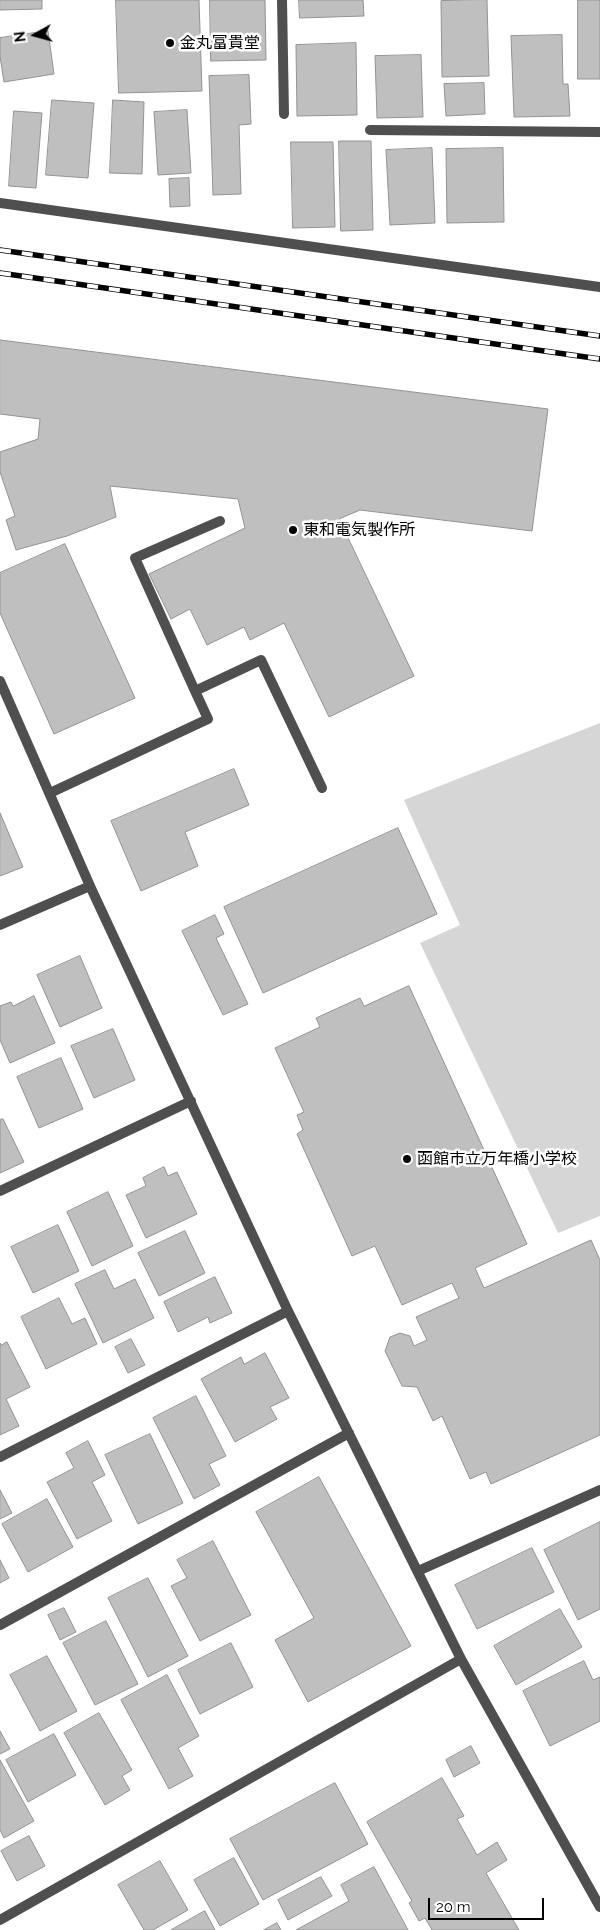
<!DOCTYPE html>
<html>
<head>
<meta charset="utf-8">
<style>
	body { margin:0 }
	#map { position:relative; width:600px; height:1930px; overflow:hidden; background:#fff; font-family:Raleway,sans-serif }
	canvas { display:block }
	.north { position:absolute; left:10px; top:10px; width:50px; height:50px; -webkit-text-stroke:4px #fff; paint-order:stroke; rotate:263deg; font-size:14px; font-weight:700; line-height:20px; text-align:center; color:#000 }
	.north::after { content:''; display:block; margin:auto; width:18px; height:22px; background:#000; clip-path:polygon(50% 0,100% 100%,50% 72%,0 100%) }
	.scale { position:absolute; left:428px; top:1898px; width:116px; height:22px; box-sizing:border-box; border:2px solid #000; border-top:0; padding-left:6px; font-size:15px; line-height:18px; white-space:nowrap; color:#000; -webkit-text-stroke:4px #fff; paint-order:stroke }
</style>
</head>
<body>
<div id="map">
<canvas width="600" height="1930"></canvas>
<div class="north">N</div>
<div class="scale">20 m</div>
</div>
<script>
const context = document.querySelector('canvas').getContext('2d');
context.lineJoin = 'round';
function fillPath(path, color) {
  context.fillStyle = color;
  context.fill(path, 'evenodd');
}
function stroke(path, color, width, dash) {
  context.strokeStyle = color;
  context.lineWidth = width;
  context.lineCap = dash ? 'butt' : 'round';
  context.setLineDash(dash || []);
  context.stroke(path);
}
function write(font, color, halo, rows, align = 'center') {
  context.font = font + ' Raleway,"Noto Sans JP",sans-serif';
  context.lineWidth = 5;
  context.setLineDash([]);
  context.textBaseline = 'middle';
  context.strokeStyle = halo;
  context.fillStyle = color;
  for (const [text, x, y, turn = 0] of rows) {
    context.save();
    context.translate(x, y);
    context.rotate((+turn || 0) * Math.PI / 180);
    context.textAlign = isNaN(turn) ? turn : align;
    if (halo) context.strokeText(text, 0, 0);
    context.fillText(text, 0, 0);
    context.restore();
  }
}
const green = new Path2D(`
	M 600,723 L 600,1216 L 558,1233 L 420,943 L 460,925 L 404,800 Z`);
const building = new Path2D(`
	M 0,0 L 42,0 L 42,9 L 0,10 Z
	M 116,0 L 199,0 L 202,91 L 119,93 Z
	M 210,0 L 265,0 L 266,60 L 211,61 Z
	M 299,0 L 363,0 L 364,16 L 300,18 Z
	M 487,0 L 489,76 L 442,77 L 441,1 Z
	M 578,0 L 600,0 L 600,79 L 578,79 Z
	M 48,31 L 54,74 L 4,82 L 0,56 L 0,38 Z
	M 562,35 L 563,84 L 568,84 L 570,116 L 514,117 L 511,36 Z
	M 356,43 L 357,115 L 297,116 L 296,45 Z
	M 421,55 L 423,117 L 377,118 L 375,56 Z
	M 249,75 L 251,124 L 239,125 L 241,194 L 213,195 L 209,76 Z
	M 484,83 L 485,114 L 446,116 L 444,84 Z
	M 52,100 L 94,103 L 88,178 L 46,175 Z
	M 113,100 L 144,102 L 142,174 L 110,173 Z
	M 187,110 L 191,173 L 158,175 L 154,112 Z
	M 14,111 L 42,113 L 36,188 L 9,186 Z
	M 339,141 L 371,141 L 373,230 L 341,231 Z
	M 291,142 L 333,142 L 335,227 L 293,228 Z
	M 432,148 L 435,223 L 390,225 L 386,150 Z
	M 503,148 L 504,222 L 447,223 L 446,149 Z
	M 189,178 L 190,206 L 170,207 L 169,179 Z
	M 0,340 L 548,409 L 532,531 L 360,510 L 339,519 L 414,676 L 329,717 L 284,623 L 250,640 L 244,627 L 207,645 L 190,609 L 171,619 L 149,574 L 245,528 L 238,499 L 110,486 L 116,517 L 67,536 L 16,550 L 6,520 L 15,516 L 0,472 L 0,452 L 38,439 L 40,419 L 0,414 Z
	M 65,544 L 135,698 L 54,734 L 0,613 L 0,573 Z
	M 234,769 L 249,805 L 185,832 L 198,866 L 141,891 L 111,821 Z
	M 0,813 L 23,867 L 0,876 Z
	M 398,828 L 437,914 L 263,993 L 224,907 Z
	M 215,915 L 224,934 L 216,938 L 248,1004 L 223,1015 L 182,931 Z
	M 80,956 L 102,1008 L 60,1027 L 37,975 Z
	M 409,986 L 527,1244 L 475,1268 L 484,1288 L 591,1240 L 600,1260 L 600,1435 L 491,1484 L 486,1472 L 470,1479 L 442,1416 L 433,1421 L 417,1387 L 402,1386 L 385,1351 L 390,1337 L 400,1333 L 410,1336 L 414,1346 L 427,1340 L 416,1317 L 459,1298 L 452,1283 L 402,1305 L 375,1246 L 352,1256 L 297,1134 L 303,1130 L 297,1115 L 304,1112 L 275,1048 L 320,1027 L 316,1018 L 360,998 L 364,1006 Z
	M 34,996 L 55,1043 L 10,1063 L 0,1040 L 0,1006 L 11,1002 L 13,1006 Z
	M 113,1029 L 135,1080 L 94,1098 L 71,1046 Z
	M 61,1058 L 83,1109 L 39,1128 L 17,1077 Z
	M 3,1119 L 24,1162 L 0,1173 L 0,1120 Z
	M 164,1167 L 168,1176 L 177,1172 L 197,1214 L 146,1238 L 126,1195 L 146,1186 L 143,1178 Z
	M 108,1192 L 133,1246 L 92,1266 L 67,1212 Z
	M 58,1225 L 79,1271 L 33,1293 L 11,1247 Z
	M 185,1231 L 205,1273 L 159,1296 L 138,1253 Z
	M 105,1270 L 114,1289 L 135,1279 L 154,1318 L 103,1343 L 75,1284 Z
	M 215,1277 L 232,1313 L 210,1323 L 208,1317 L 178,1332 L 164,1302 Z
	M 59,1298 L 72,1324 L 85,1318 L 97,1344 L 46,1369 L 21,1317 Z
	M 131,1339 L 145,1365 L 128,1373 L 115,1347 Z
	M 7,1342 L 30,1387 L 6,1399 L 19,1426 L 0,1435 L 0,1343 L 1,1345 Z
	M 265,1353 L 289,1398 L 270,1407 L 277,1419 L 235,1442 L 201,1379 L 241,1357 L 244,1364 Z
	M 196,1396 L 226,1456 L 209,1464 L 220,1485 L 194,1499 L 153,1418 Z
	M 150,1434 L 183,1503 L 138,1524 L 105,1455 Z
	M 88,1441 L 105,1475 L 92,1482 L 112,1521 L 77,1539 L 47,1482 L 74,1468 L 66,1453 Z
	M 319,1477 L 411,1646 L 308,1702 L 275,1640 L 314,1618 L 256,1512 Z
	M 0,1490 L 12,1513 L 0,1519 Z
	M 47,1499 L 73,1547 L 28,1572 L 2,1524 Z
	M 600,1522 L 600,1609 L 578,1620 L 544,1550 Z
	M 213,1541 L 251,1615 L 200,1641 L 171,1586 L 187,1578 L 177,1560 Z
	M 532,1548 L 554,1592 L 477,1629 L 455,1585 Z
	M 0,1560 L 9,1578 L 0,1583 Z
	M 148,1578 L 188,1656 L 148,1677 L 108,1598 Z
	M 64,1608 L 76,1632 L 60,1640 L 48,1615 Z
	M 560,1609 L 582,1647 L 516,1685 L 494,1646 Z
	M 106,1621 L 138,1684 L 95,1705 L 63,1643 Z
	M 231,1643 L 253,1687 L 200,1714 L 178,1670 Z
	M 47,1656 L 77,1711 L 40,1731 L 10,1675 Z
	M 584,1661 L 593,1680 L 600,1677 L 600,1721 L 550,1746 L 523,1691 Z
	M 167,1675 L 199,1736 L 178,1748 L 193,1776 L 169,1789 L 121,1700 Z
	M 99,1713 L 132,1770 L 122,1776 L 130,1790 L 105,1805 L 64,1733 Z
	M 0,1731 L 10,1749 L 0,1754 Z
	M 54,1734 L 76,1775 L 28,1802 L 6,1760 Z
	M 471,1746 L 480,1763 L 454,1777 L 446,1760 Z
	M 0,1760 L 34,1821 L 4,1838 L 0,1830 Z
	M 442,1778 L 464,1816 L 457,1819 L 477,1855 L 497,1842 L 507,1860 L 486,1873 L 519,1930 L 432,1930 L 425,1918 L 419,1921 L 409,1903 L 412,1901 L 367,1822 Z
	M 335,1783 L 368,1844 L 263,1900 L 230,1839 Z
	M 29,1836 L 45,1866 L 17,1881 L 1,1851 Z
	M 234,1858 L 259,1904 L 220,1926 L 194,1880 Z
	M 160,1861 L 188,1910 L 153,1930 L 144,1930 L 118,1885 Z
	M 374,1867 L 408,1930 L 296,1930 L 349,1901 L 341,1885 Z
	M 321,1877 L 332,1896 L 288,1920 L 278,1900 Z
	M 205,1911 L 215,1930 L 171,1930 Z
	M 277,1923 L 281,1930 L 264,1930 Z`);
const service = new Path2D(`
	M 195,691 L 135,558 L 220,521
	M 50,793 L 208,719 L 195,691 L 261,660 L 322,788`);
const minor = new Path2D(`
	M 282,0 L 284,114
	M 370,130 L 600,132
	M 0,203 L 600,287
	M 0,681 L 90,886 L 288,1311 L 461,1659 L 600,1907
	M 0,925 L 90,886
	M 0,1191 L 191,1101
	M 0,1457 L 288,1311
	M 418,1571 L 600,1490
	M 0,1625 L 349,1433
	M 0,1920 L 461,1659`);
const rail = new Path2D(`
	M 0,250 L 600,336
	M 0,273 L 600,359`);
const markers = [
	[170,43,5,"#000"],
	[293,530,5,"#000"],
	[407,1159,5,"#000"]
];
const poiNames = [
	["金丸富貴堂",180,43],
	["東和電気製作所",303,530],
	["函館市立万年橋小学校",417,1159]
];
fillPath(green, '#d6d6d6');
fillPath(building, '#bfbfbf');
stroke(building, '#939393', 1);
stroke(service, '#4f4f4f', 10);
stroke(minor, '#4f4f4f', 10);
stroke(rail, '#000', 5.5);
stroke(rail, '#fff', 4, [11]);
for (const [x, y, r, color] of markers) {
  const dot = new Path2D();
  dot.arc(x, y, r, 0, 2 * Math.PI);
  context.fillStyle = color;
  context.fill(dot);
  stroke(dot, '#fff', 2);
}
write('16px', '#000', '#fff', poiNames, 'left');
</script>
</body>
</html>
